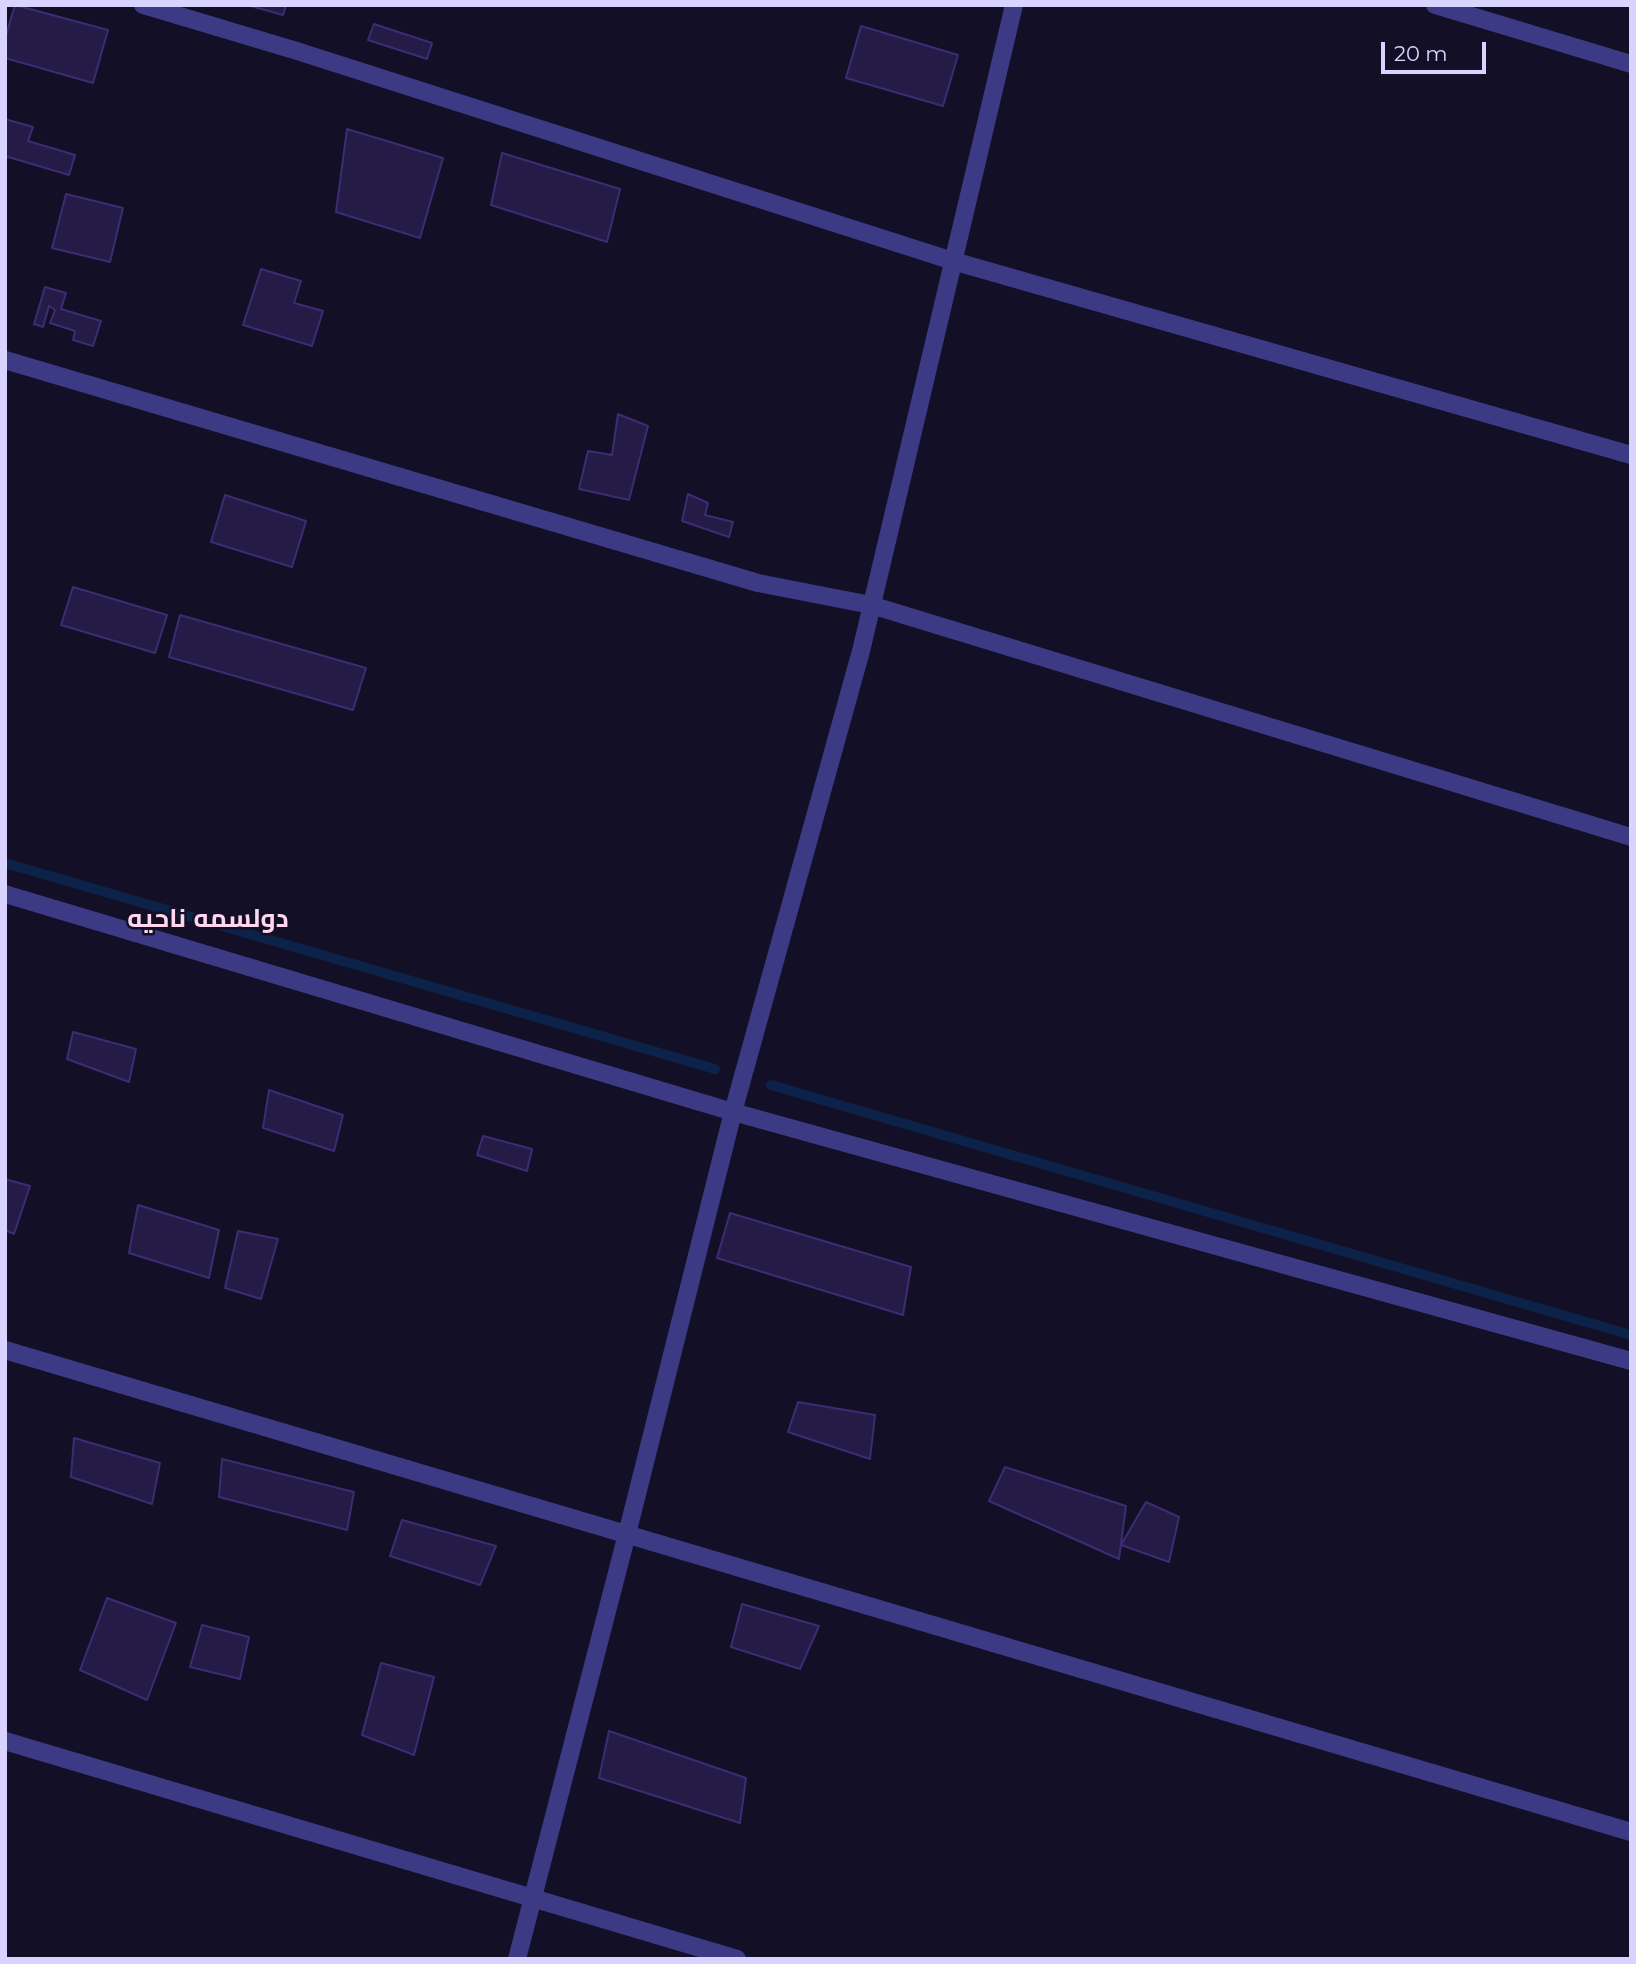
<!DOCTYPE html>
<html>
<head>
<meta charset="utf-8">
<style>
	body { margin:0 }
	#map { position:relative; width:1636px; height:1964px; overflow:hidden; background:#130f26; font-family:Montserrat,sans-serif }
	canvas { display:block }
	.frame { position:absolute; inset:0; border:7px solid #d9d4ff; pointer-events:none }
	.scale { position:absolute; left:1381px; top:42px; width:105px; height:32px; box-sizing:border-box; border:4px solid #d9d4ff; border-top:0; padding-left:9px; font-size:21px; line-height:24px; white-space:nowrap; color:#d9d4ff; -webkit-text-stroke:5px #130f26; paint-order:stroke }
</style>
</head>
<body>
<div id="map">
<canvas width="1636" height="1964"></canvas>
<div class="frame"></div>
<div class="scale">20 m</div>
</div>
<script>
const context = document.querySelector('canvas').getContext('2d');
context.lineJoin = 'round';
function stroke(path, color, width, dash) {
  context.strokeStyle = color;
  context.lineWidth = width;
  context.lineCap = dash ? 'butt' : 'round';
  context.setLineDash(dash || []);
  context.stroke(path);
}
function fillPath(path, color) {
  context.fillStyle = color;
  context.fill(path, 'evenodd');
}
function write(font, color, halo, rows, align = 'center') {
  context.font = font + ' Montserrat,Cairo,sans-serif';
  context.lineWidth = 5;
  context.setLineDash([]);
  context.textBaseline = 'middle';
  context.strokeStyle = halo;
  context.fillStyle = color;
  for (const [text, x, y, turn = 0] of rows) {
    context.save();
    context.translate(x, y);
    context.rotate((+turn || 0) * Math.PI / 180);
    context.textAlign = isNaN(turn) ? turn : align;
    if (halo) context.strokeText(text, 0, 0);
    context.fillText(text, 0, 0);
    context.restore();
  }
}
const stream = new Path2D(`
	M 5,863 L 715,1069
	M 771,1085 L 1631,1335`);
const building = new Path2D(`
	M 15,5 L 108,30 L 93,83 L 5,58 L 5,39 Z
	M 247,5 L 286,5 L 283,15 Z
	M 374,24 L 432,43 L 427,59 L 368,40 Z
	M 861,26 L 958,55 L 943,106 L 846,78 Z
	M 5,119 L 33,127 L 28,141 L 75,155 L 69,175 L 5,156 Z
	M 347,129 L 443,158 L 420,238 L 336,212 Z
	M 502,153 L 620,189 L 607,242 L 491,205 Z
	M 66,194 L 123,208 L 110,262 L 52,248 Z
	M 261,269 L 301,281 L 294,303 L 323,311 L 312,346 L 243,325 Z
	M 45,287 L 66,293 L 61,309 L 101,321 L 93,346 L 73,340 L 75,331 L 50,323 L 55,310 L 49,306 L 43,327 L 34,324 Z
	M 618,414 L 648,426 L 629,500 L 579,489 L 588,451 L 612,455 Z
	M 688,494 L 708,503 L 705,515 L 733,522 L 729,537 L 682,521 Z
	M 225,495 L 306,521 L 292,567 L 211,542 Z
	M 73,587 L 167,615 L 155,653 L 61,625 Z
	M 180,615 L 366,668 L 353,710 L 169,657 Z
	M 73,1032 L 136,1049 L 129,1082 L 67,1059 Z
	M 269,1090 L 343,1115 L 334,1151 L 263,1128 Z
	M 483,1136 L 532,1149 L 527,1171 L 477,1155 Z
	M 5,1179 L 30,1186 L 14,1234 L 5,1230 Z
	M 138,1205 L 219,1230 L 209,1278 L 129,1253 Z
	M 730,1213 L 911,1267 L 903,1315 L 717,1258 Z
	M 238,1231 L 278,1239 L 261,1299 L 225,1288 Z
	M 798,1402 L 875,1415 L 870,1459 L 788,1432 Z
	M 74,1438 L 160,1463 L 152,1504 L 71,1477 Z
	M 222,1459 L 354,1492 L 347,1530 L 219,1497 Z
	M 1005,1467 L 1126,1506 L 1119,1559 L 989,1501 Z
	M 1146,1502 L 1179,1517 L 1169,1562 L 1121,1545 Z
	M 402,1520 L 496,1546 L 480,1585 L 390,1556 Z
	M 107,1598 L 176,1623 L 147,1700 L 80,1670 Z
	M 742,1604 L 819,1626 L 800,1669 L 731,1647 Z
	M 202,1625 L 249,1637 L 240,1679 L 190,1667 Z
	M 381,1663 L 434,1677 L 414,1755 L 362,1735 Z
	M 609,1731 L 746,1778 L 740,1823 L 599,1778 Z`);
const minor = new Path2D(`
	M 143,5 L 297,51 L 953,261 L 1631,455
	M 1435,5 L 1631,64
	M 5,360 L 758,583 L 871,605 L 1631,837
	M 5,1350 L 1631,1832
	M 5,1741 L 737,1959
	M 517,1959 L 627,1534 L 733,1112 L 861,651 L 1014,5`);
const tertiary = new Path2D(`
	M 5,894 L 733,1112 L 1631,1361`);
const districtNames = [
	["دولسمه ناحیه",208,919]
];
stroke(stream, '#0c2248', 10);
fillPath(building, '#241b47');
stroke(building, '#3b2d73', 2);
stroke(minor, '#3d3a85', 18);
stroke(tertiary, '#3d3a85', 18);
write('bold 26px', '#ffd6f0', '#130f26', districtNames);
</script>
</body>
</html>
